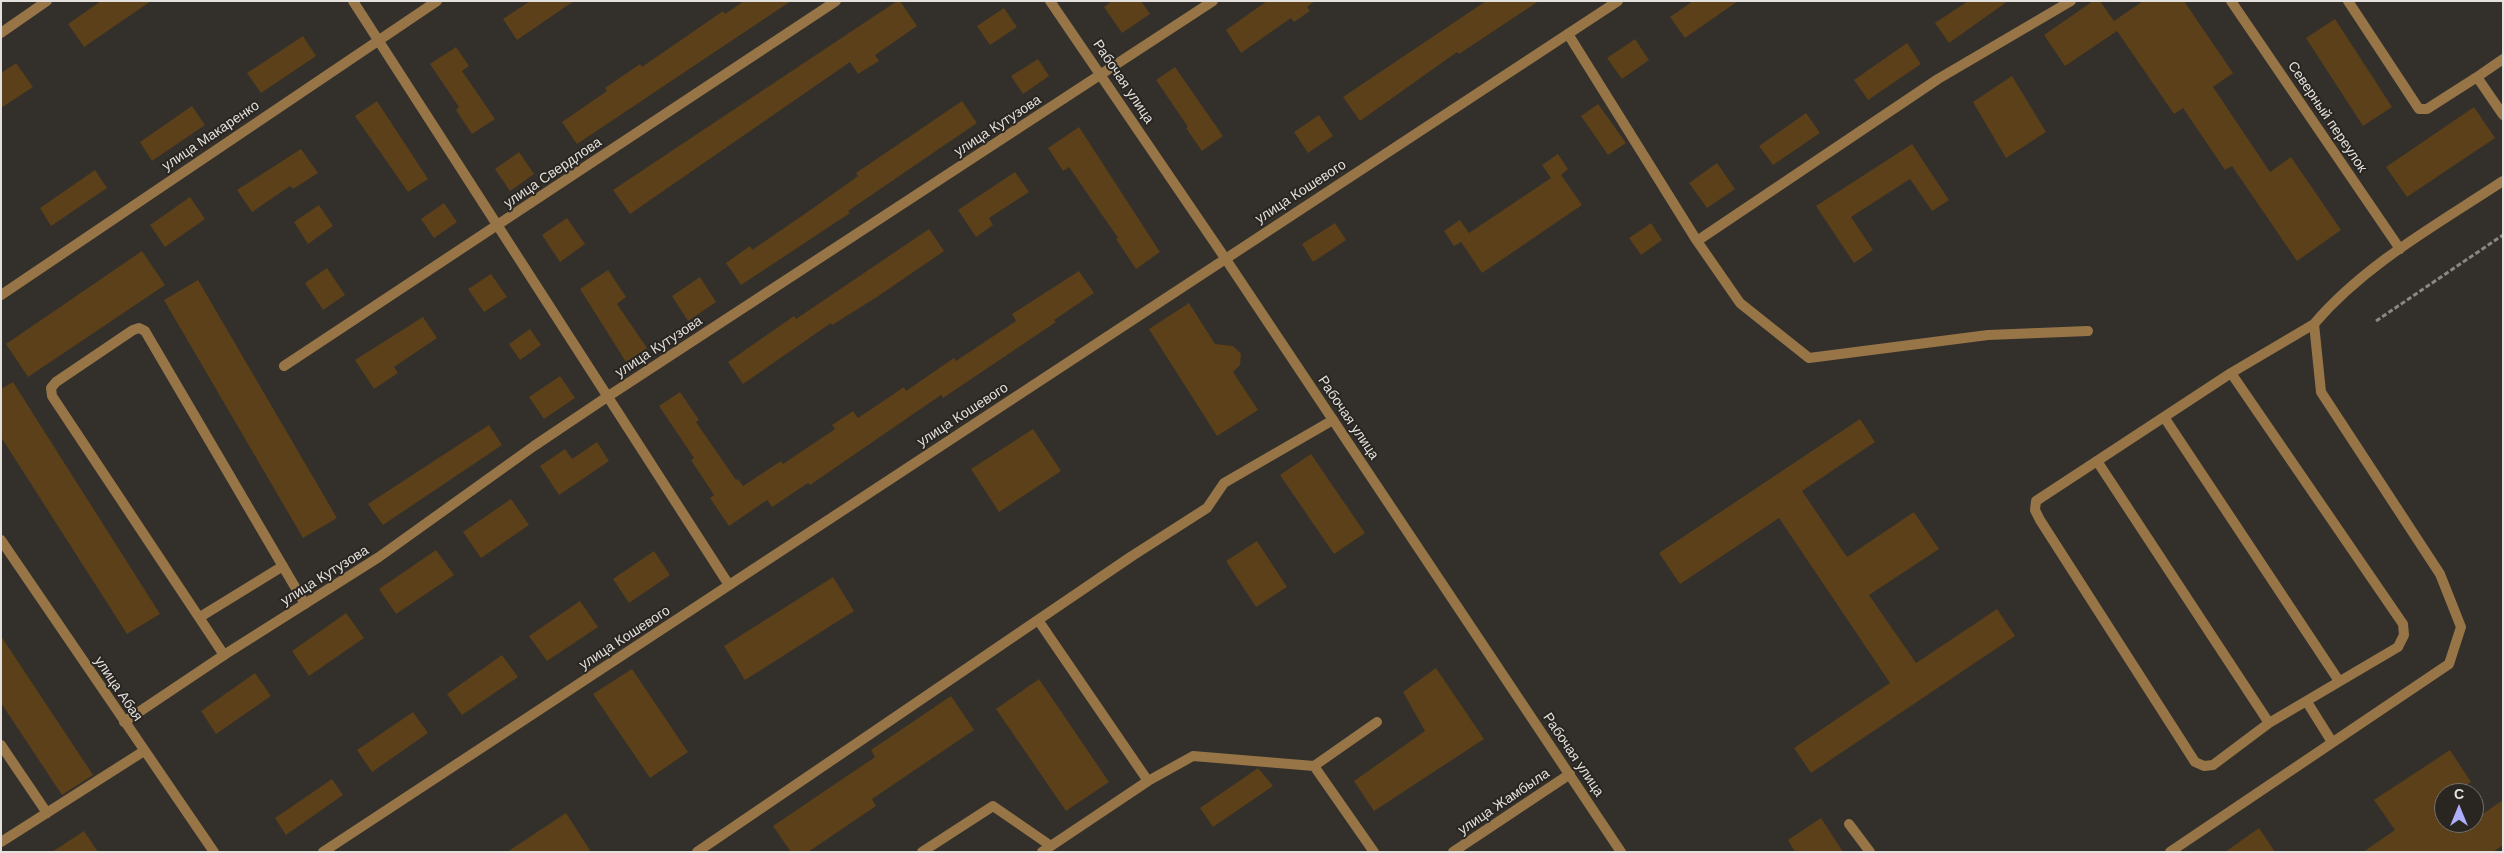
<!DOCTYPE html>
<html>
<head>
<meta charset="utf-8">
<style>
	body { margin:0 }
	#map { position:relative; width:2504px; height:853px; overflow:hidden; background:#332f2b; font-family:Arial,sans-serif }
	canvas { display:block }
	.frame { position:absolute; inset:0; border:2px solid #e3e0dd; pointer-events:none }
	.north { position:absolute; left:2434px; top:783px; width:50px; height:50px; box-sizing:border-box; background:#292521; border:1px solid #73706c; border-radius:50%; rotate:0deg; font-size:14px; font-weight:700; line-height:20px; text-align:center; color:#e3e0dd }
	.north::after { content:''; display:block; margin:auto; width:18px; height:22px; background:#aeaefa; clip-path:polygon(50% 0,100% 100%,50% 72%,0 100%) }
</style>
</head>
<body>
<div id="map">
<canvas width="2504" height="853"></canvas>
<div class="frame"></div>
<div class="north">С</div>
</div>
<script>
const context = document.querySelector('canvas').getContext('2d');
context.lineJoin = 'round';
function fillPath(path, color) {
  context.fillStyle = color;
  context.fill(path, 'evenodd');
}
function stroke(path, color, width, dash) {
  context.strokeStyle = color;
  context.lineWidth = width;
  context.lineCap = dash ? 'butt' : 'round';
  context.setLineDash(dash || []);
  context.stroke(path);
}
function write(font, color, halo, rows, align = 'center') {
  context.font = font + ' Arial,sans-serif';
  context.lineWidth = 4;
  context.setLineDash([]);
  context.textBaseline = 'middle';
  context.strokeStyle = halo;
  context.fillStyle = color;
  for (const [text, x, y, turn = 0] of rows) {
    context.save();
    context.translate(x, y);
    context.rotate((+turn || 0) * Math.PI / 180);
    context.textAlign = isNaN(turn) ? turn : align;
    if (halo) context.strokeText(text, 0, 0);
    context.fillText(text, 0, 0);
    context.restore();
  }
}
const building = new Path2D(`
	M 101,1 L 151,1 L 84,47 L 68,24 Z
	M 530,1 L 574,1 L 517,40 L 503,19 Z
	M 744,1 L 791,1 L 577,144 L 562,122 L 607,91 L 605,88 L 640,64 L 642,67 L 723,11 L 725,14 Z
	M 897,1 L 900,1 L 917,26 L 875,55 L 879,61 L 858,74 L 850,62 L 630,214 L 613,190 Z
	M 1112,1 L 1141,1 L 1150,14 L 1122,33 L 1104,7 Z
	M 1267,1 L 1315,1 L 1307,7 L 1310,11 L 1294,22 L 1291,18 L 1241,53 L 1226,30 Z
	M 1486,1 L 1539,1 L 1459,54 L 1457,52 L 1360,121 L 1343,97 Z
	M 1693,1 L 1738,1 L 1685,38 L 1670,17 Z
	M 1968,1 L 2008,1 L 1949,43 L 1935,23 Z
	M 2093,1 L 2100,1 L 2114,21 L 2143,1 L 2184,1 L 2233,73 L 2213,87 L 2270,172 L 2291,157 L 2341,230 L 2297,261 L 2232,166 L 2225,170 L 2183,108 L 2174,114 L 2117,31 L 2065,66 L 2044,35 Z
	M 1004,8 L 1017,27 L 990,45 L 977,26 Z
	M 2335,19 L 2392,107 L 2363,126 L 2306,38 Z
	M 303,36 L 316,56 L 261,93 L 247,73 Z
	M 1635,39 L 1649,60 L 1622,79 L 1607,58 Z
	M 1907,43 L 1921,64 L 1868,100 L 1854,80 Z
	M 456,47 L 469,66 L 462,71 L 495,119 L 472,134 L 456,110 L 459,107 L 430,64 Z
	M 1038,59 L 1049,76 L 1023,94 L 1011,76 Z
	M 16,63 L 33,87 L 1,108 L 1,73 Z
	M 1175,67 L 1223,136 L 1202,151 L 1186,128 L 1188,127 L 1156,80 Z
	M 2012,76 L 2046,132 L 2006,158 L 1973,102 Z
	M 377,101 L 428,179 L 408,192 L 355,116 Z
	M 962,101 L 977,123 L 848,211 L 850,213 L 741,285 L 726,263 L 750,246 L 752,250 L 809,211 L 858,176 L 856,173 Z
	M 1598,104 L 1626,143 L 1608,155 L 1581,116 Z
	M 192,106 L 205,125 L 152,161 L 140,142 Z
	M 2474,107 L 2495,138 L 2407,197 L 2386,167 Z
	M 1806,113 L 1820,133 L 1773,165 L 1759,146 Z
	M 1319,115 L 1333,136 L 1308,153 L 1294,132 Z
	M 1079,127 L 1160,252 L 1136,269 L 1116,239 L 1118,238 L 1069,167 L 1063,171 L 1048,148 Z
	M 1912,144 L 1949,200 L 1932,211 L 1910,179 L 1851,217 L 1873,250 L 1854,263 L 1816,206 Z
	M 301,149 L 318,173 L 293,189 L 290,186 L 252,212 L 237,190 Z
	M 519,152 L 534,174 L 510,191 L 495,169 Z
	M 1558,154 L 1568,169 L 1561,175 L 1582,205 L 1482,273 L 1461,242 L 1454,246 L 1444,231 L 1460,220 L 1469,233 L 1551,178 L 1542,165 Z
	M 1717,163 L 1735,189 L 1707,208 L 1689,183 Z
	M 95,170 L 107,188 L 51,226 L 40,208 Z
	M 1015,172 L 1029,192 L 989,218 L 993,225 L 976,237 L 958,210 Z
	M 190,197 L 205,219 L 165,247 L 150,225 Z
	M 444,203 L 457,222 L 434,238 L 421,219 Z
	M 319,205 L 333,226 L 308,244 L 294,222 Z
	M 567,218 L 585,244 L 560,262 L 542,235 Z
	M 1335,223 L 1346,240 L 1313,262 L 1302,244 Z
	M 1651,223 L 1662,240 L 1641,255 L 1629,238 Z
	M 929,229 L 944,251 L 877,297 L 832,325 L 831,323 L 743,384 L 728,362 L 794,316 L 796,319 Z
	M 142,251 L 165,285 L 28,377 L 6,344 Z
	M 327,268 L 345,295 L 323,310 L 305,283 Z
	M 608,270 L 626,297 L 617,304 L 647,348 L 626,362 L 580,289 Z
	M 1079,271 L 1094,293 L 1054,320 L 1056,322 L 943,398 L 941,395 L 810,485 L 808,483 L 772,507 L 767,500 L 729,526 L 710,498 L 714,495 L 691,460 L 694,458 L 659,406 L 680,392 L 699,420 L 696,422 L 736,480 L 738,479 L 743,486 L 781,461 L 783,464 L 835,429 L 832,425 L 853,411 L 858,418 L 904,387 L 906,391 L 954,358 L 956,361 L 1016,321 L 1012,314 Z
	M 491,274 L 507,297 L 484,312 L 468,289 Z
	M 700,277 L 716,302 L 688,321 L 672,296 Z
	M 198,280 L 337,518 L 303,538 L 164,300 Z
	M 1189,303 L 1215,344 L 1233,346 L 1241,354 L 1240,365 L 1233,372 L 1258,410 L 1217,436 L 1149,329 Z
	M 423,317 L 437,338 L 394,367 L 398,373 L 374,389 L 355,360 Z
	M 530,329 L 541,345 L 520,360 L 509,344 Z
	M 560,376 L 575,398 L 544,419 L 529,397 Z
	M 13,382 L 160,614 L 127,634 L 1,437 L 1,389 Z
	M 1860,419 L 1875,442 L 1802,491 L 1847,557 L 1914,512 L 1939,549 L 1869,595 L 1916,663 L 1997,609 L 2015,636 L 1811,773 L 1794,748 L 1890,683 L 1779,518 L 1680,584 L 1659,553 Z
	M 489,425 L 502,445 L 383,525 L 368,504 Z
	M 1033,429 L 1061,471 L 999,512 L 971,469 Z
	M 597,442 L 609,461 L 559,495 L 540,466 L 565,449 L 572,459 Z
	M 1311,454 L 1365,533 L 1334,554 L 1280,475 Z
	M 511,499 L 529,525 L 481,558 L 463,532 Z
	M 1257,541 L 1287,587 L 1256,607 L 1226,561 Z
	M 436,550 L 454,575 L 396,614 L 379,589 Z
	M 654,551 L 670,575 L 629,603 L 613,579 Z
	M 833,577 L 854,611 L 745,680 L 724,646 Z
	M 580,601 L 598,627 L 547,661 L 529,636 Z
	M 346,613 L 364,638 L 309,676 L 292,651 Z
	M 1,636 L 93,775 L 62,795 L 1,703 Z
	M 502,655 L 518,677 L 462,715 L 447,694 Z
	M 1436,668 L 1484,739 L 1374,811 L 1354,781 L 1425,731 L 1403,692 Z
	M 632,669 L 688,752 L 650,778 L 593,694 Z
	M 255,673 L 271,696 L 216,734 L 201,711 Z
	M 1039,679 L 1109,782 L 1066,811 L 996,709 Z
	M 951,696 L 974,730 L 872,799 L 876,806 L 808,852 L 791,852 L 773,826 L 875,757 L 871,750 Z
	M 413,712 L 428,733 L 372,772 L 357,750 Z
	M 2450,750 L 2471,782 L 2454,793 L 2444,793 L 2444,800 L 2434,806 L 2453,833 L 2468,824 L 2474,823 L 2474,820 L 2503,800 L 2503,845 L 2493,852 L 2363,852 L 2395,830 L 2374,800 Z
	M 1258,768 L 1273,786 L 1213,827 L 1200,808 Z
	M 332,779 L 343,795 L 286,835 L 275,818 Z
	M 566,813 L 591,852 L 507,852 Z
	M 1821,818 L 1843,852 L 1795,852 L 1788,840 Z
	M 2259,828 L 2275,852 L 2225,852 Z
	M 84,831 L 98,852 L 52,852 Z`);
const path = new Path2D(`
	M 2376,321 L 2503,235`);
const service = new Path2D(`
	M 2348,1 L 2419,109 L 2427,109 L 2477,77 L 2503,115
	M 1568,34 L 1697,241 L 1740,303 L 1809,358 L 1988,335 L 2088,331
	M 2477,77 L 2503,59
	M 1697,241 L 1938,79 L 2071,1
	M 200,617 L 283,566
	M 1038,620 L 1148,781
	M 224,655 L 52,396 L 51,388 L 56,382 L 133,330 L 139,328 L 145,331 L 305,604
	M 1,745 L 47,813
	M 1314,766 L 1374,852
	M 1849,824 L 1870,852
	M 1,842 L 144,751
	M 697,852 L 1132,556 L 1207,508 L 1224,483 L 1333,420
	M 922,852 L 993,806 L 1051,846
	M 1042,852 L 1148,781 L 1193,756 L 1314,766 L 1377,722`);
const minor = new Path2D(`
	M 353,1 L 729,585
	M 1050,1 L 1225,258 L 1621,852
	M 2231,1 L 2400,249
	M 1,33 L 47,1
	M 1,295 L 437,1
	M 284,366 L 836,1
	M 2231,373 L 2403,624 L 2404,635 L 2398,647 L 2269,723 L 2213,765 L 2204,766 L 2195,762 L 2040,520 L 2035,510 L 2036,501 L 2231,373 L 2314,324
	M 2164,417 L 2339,681
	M 2097,461 L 2269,723
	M 1,540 L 214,852
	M 2307,702 L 2332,742
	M 124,722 L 224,655 L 379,557 L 534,446 L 607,397 L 1213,1
	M 323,852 L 1618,1
	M 1453,852 L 1570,774
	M 2170,852 L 2449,664 L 2461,627 L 2440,574 L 2321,392 L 2314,324 C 2365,264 2438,224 2503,181`);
const streetNames = [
	["Рабочая улица",1123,82,56],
	["Северный переулок",2327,117,56],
	["улица Кутузова",998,126,-33],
	["улица Макаренко",211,136,-34],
	["улица Свердлова",553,173,-34],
	["улица Кошевого",1301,192,-33],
	["улица Кутузова",659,347,-33],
	["улица Кошевого",963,415,-33],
	["Рабочая улица",1348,418,56],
	["улица Кутузова",325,576,-32],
	["улица Кошевого",625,638,-33],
	["улица Абая",118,689,56],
	["Рабочая улица",1573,755,56],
	["улица Жамбыла",1504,802,-34]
];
fillPath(building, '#5b4019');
stroke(path, '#8b8784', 3, [5, 2.5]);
stroke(service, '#977547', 10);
stroke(minor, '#977547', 10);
write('14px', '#e3e0dd', '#292521', streetNames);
</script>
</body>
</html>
